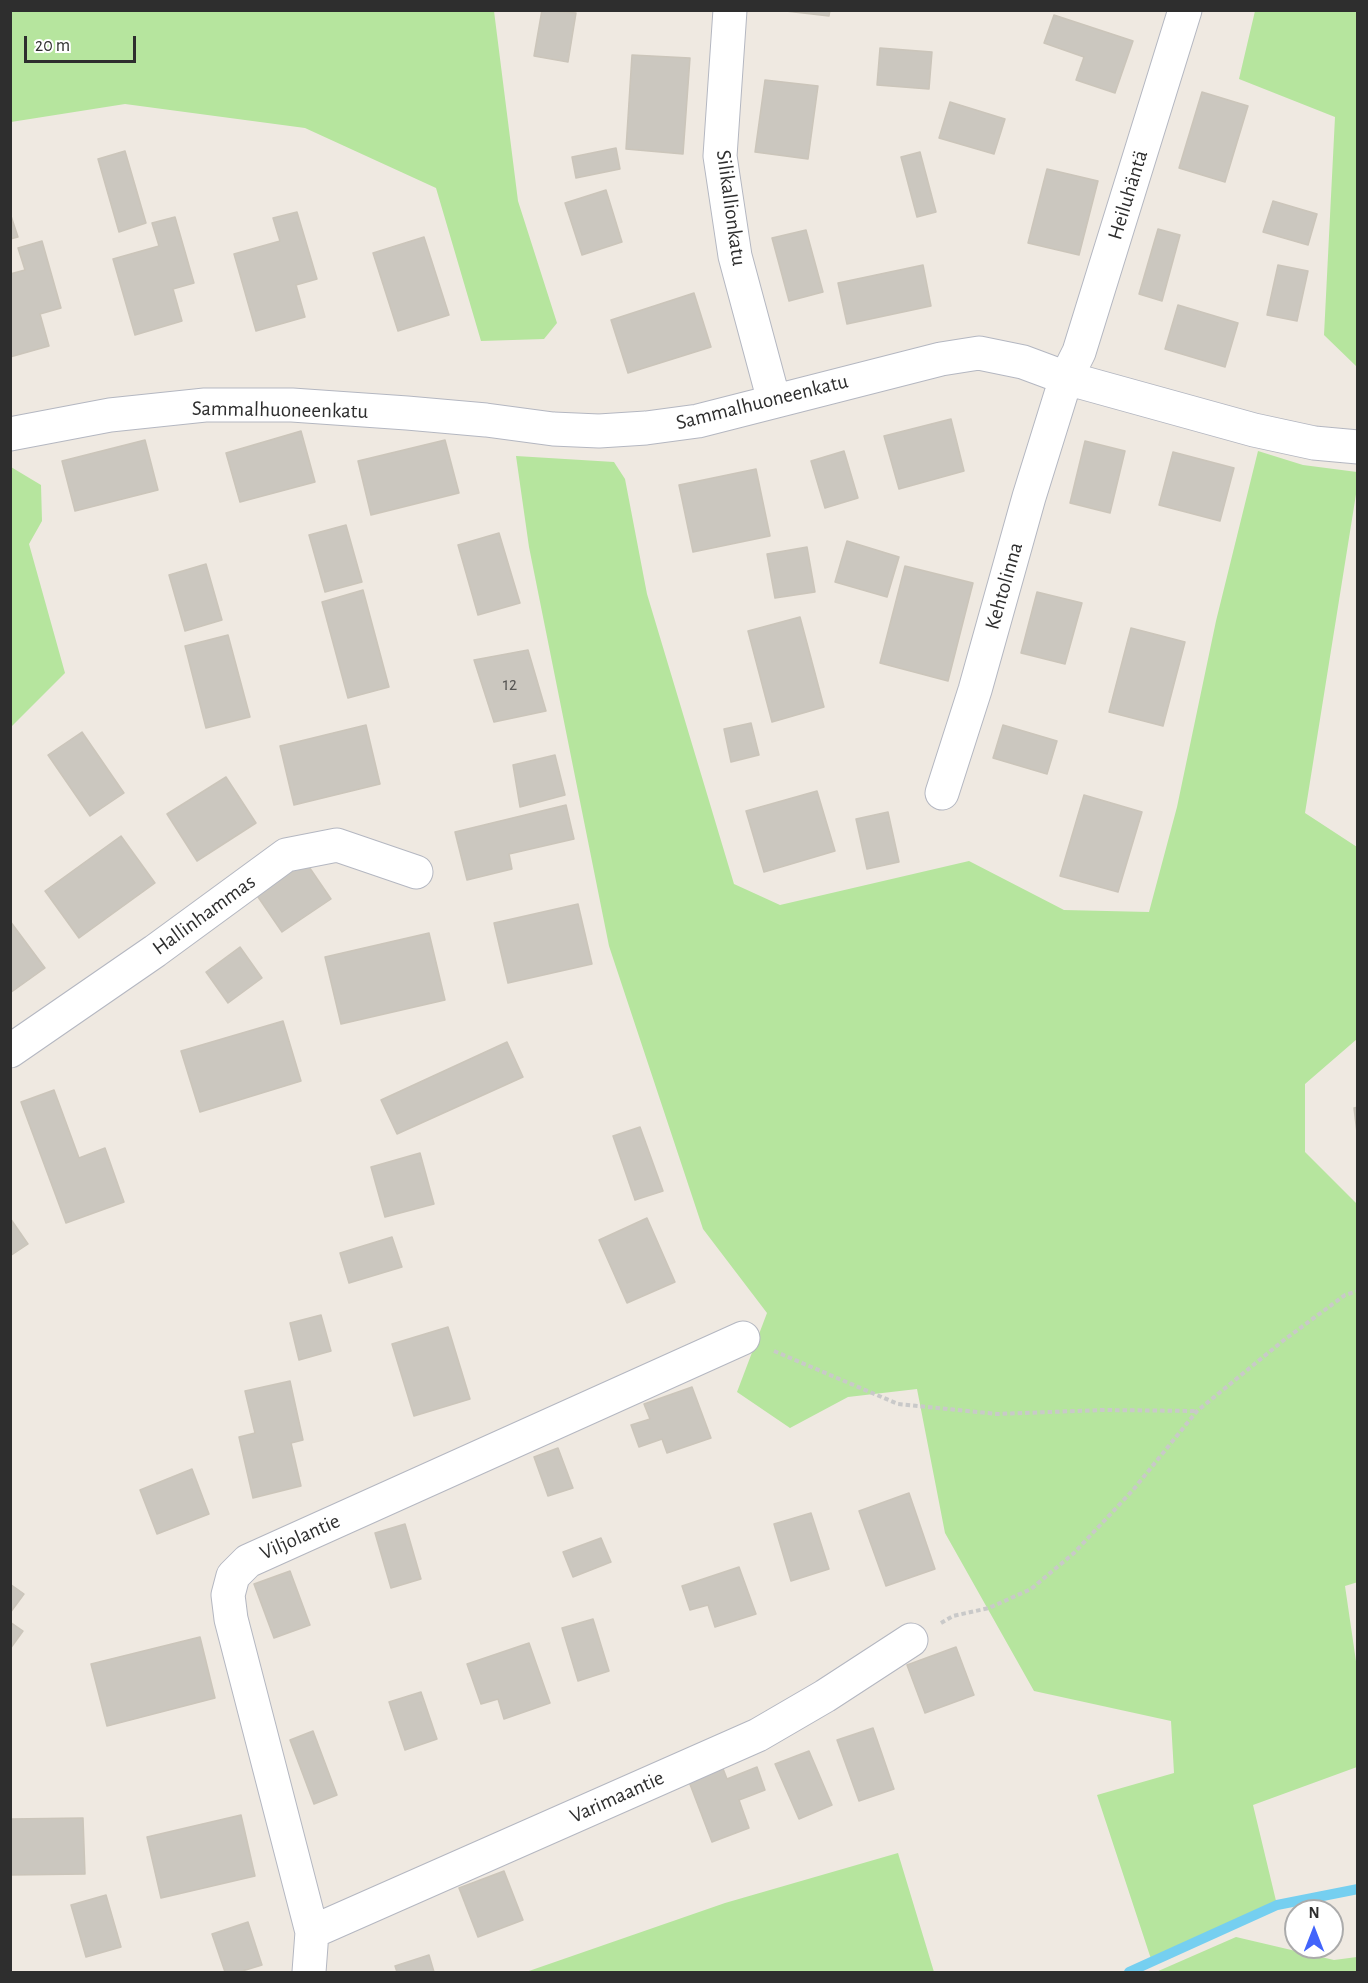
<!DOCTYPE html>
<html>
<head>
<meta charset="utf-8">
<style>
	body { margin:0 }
	#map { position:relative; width:1368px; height:1983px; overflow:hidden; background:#efe9e1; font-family:"Alegreya Sans",sans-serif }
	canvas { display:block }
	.frame { position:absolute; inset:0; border:12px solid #2e2e2e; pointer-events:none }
	.north { position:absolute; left:1284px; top:1899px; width:60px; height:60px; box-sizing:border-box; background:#fff; border:2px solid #ababab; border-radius:50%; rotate:0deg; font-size:16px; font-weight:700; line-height:24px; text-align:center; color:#2e2e2e }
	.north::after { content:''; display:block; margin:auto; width:21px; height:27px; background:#4264fb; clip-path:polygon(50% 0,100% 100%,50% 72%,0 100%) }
	.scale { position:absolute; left:24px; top:36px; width:112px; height:27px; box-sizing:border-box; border:3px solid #2e2e2e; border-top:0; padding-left:8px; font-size:18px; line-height:21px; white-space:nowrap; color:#2e2e2e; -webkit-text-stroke:4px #fff; paint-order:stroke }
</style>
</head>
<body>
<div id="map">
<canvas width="1368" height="1983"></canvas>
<div class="frame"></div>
<div class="north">N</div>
<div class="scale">20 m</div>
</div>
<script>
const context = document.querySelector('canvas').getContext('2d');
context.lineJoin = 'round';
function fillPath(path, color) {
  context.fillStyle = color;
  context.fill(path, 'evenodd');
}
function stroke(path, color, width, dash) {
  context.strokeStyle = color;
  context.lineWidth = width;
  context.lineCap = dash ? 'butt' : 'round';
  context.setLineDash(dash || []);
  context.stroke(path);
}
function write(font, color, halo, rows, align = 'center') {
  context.font = font + ' "Alegreya Sans",sans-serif';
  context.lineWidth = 6;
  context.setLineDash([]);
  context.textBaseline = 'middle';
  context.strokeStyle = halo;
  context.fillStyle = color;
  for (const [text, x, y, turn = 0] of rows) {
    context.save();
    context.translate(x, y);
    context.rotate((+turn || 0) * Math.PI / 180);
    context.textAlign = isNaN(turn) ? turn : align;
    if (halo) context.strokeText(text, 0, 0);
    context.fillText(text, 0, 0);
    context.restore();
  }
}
const green = new Path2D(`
	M 11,10 L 494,11 L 518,201 L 557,323 L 544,339 L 481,341 L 436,188 L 305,128 L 125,104 L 11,122 Z
	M 1255,11 L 1357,11 L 1357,367 L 1324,335 L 1335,117 L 1239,79 Z
	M 1258,451 L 1303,465 L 1357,472 L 1357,488 L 1305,813 L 1357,847 L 1357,1039 L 1305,1084 L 1305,1152 L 1357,1204 L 1358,1582 L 1345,1586 L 1358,1675 L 1357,1767 L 1253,1805 L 1277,1905 L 1152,1962 L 1097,1795 L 1174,1773 L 1171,1721 L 1034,1691 L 945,1533 L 917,1389 L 848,1397 L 790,1428 L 737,1392 L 767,1313 L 703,1229 L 609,946 L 529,547 L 516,456 L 614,462 L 625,479 L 647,594 L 734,884 L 780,905 L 969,861 L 1064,910 L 1149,912 L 1177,807 L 1216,621 Z
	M 11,467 L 41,485 L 42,521 L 29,544 L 65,673 L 11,727 Z
	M 898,1853 L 934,1972 L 526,1972 L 725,1903 Z
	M 1236,1937 L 1334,1960 L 1357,1957 L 1357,1972 L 1156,1972 Z`);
const stream = new Path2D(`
	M 1129,1972 L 1277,1905 L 1358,1889`);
const building = new Path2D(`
	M 542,10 L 576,13 L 568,62 L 534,56 Z
	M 777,10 L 830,10 L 829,16 Z
	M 1054,15 L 1133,41 L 1115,93 L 1076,80 L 1084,57 L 1044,43 Z
	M 880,48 L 932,52 L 929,89 L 877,85 Z
	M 632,55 L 690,58 L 683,154 L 626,149 Z
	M 765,80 L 818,86 L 808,159 L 755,152 Z
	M 1202,92 L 1248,106 L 1225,182 L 1179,168 Z
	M 950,102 L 1005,119 L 994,154 L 939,138 Z
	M 616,148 L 620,169 L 576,178 L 572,157 Z
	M 125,151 L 146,223 L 119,232 L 98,159 Z
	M 920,152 L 936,212 L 917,217 L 901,157 Z
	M 1047,169 L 1098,181 L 1079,255 L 1028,243 Z
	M 606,190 L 622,242 L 582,255 L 565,203 Z
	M 1273,201 L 1317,214 L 1308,245 L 1263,232 Z
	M 297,212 L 317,279 L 296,285 L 305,317 L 256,331 L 234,254 L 280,241 L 273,218 Z
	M 10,213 L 18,237 L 10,239 Z
	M 175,217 L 194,283 L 173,289 L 182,321 L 135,335 L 113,259 L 159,246 L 152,223 Z
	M 1158,229 L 1180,235 L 1162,301 L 1139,294 Z
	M 806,230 L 823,292 L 789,301 L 772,238 Z
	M 424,237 L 449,315 L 398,331 L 373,253 Z
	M 42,241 L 61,308 L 40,314 L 49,346 L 10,357 L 10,274 L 25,270 L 18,248 Z
	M 923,265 L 931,306 L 847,324 L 838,283 Z
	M 1278,265 L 1308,271 L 1297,321 L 1267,315 Z
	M 694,293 L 711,347 L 628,373 L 611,320 Z
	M 1178,305 L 1238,323 L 1225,367 L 1165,349 Z
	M 951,419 L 964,471 L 899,489 L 884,436 Z
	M 301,431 L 315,482 L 240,502 L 226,453 Z
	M 145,440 L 158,490 L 75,511 L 62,461 Z
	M 445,440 L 459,493 L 371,515 L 358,461 Z
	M 1085,441 L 1125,451 L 1110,513 L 1070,503 Z
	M 844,451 L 858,498 L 825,508 L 811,461 Z
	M 1173,452 L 1234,468 L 1220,521 L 1159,505 Z
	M 756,469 L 770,536 L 693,552 L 679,485 Z
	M 346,525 L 362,582 L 325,592 L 309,535 Z
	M 499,533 L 520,603 L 478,615 L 458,545 Z
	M 847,541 L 899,557 L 887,597 L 835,582 Z
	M 807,547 L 815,592 L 775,598 L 767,554 Z
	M 206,564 L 222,620 L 185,631 L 169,575 Z
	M 905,566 L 973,583 L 948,681 L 880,663 Z
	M 363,590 L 389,687 L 348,698 L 322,602 Z
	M 1037,592 L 1082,603 L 1065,664 L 1021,653 Z
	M 800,617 L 824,707 L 772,722 L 748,631 Z
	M 1131,628 L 1185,642 L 1163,726 L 1109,712 Z
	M 228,635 L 250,717 L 206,728 L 185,646 Z
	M 528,650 L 546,711 L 494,722 L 474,660 Z
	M 751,723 L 759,755 L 731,762 L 724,729 Z
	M 366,725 L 380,784 L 294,805 L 280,746 Z
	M 1003,725 L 1057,741 L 1047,774 L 993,758 Z
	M 82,732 L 124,793 L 90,816 L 48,755 Z
	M 555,755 L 565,795 L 520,807 L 513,765 Z
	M 226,777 L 256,823 L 197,861 L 167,814 Z
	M 817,791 L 835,851 L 764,872 L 746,811 Z
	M 1084,795 L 1142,812 L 1118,892 L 1060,876 Z
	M 566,805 L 574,839 L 509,854 L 512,869 L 467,880 L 455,832 Z
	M 888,812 L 899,862 L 867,869 L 856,819 Z
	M 121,836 L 155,883 L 79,938 L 45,891 Z
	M 305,861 L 331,899 L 282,932 L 256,894 Z
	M 578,904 L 592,964 L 508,983 L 494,923 Z
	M 10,921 L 45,968 L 10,993 Z
	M 429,933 L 445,1000 L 341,1024 L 325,957 Z
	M 240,947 L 262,978 L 228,1003 L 206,972 Z
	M 283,1021 L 301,1081 L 200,1112 L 181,1051 Z
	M 507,1042 L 523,1077 L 397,1134 L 381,1100 Z
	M 54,1090 L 79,1158 L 105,1148 L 124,1202 L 66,1223 L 21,1102 Z
	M 1358,1107 L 1358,1141 L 1354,1108 Z
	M 640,1127 L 663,1191 L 635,1200 L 613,1136 Z
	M 420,1153 L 434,1204 L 385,1217 L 371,1167 Z
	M 10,1218 L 28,1244 L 10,1256 Z
	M 647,1218 L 675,1282 L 627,1303 L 599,1240 Z
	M 392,1237 L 402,1267 L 349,1283 L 340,1253 Z
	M 321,1315 L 331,1351 L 299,1360 L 290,1323 Z
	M 448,1327 L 470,1399 L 414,1416 L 392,1344 Z
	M 290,1381 L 303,1440 L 291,1443 L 301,1486 L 253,1498 L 239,1437 L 255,1433 L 245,1391 Z
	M 692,1387 L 711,1438 L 667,1453 L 662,1439 L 639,1447 L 631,1425 L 650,1419 L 644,1404 Z
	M 558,1448 L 573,1488 L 548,1496 L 534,1457 Z
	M 192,1469 L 209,1514 L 157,1534 L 140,1490 Z
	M 909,1493 L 935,1569 L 886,1586 L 859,1511 Z
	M 811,1513 L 829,1569 L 791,1581 L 774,1524 Z
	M 405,1524 L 421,1579 L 391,1588 L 375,1533 Z
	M 601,1538 L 611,1562 L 573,1577 L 563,1552 Z
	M 739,1567 L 756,1614 L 715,1627 L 708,1605 L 690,1610 L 682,1586 Z
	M 290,1571 L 310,1625 L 274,1638 L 254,1584 Z
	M 10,1584 L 24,1594 L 10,1613 Z
	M 593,1619 L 609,1671 L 578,1681 L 562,1628 Z
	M 10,1622 L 23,1631 L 10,1649 Z
	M 200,1637 L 215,1698 L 107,1726 L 91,1664 Z
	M 529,1643 L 550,1703 L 504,1719 L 498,1699 L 481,1704 L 467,1664 Z
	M 956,1647 L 974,1695 L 925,1713 L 907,1665 Z
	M 421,1692 L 437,1739 L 405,1750 L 389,1702 Z
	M 873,1728 L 894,1789 L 859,1801 L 837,1740 Z
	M 313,1731 L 337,1795 L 314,1804 L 290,1740 Z
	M 809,1751 L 832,1805 L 799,1819 L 775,1764 Z
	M 722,1766 L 727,1779 L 757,1767 L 765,1790 L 739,1800 L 749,1828 L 712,1842 L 688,1779 Z
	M 241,1815 L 255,1876 L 161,1898 L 147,1837 Z
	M 83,1818 L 85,1874 L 10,1875 L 10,1819 Z
	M 504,1871 L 523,1920 L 478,1937 L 459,1888 Z
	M 106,1895 L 121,1947 L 86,1957 L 71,1905 Z
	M 248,1922 L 262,1965 L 239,1972 L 225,1972 L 212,1934 Z
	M 429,1955 L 434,1972 L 397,1972 L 395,1966 Z`);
const path = new Path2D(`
	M 774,1351 L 898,1404 L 997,1414 L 1103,1410 L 1196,1411
	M 941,1623 L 953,1616 L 989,1608 L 1031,1589 L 1074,1553 L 1133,1490 L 1197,1411 L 1284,1340 L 1345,1295 L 1358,1291`);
const minor = new Path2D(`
	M 730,10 L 720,156 L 735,256 L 774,401
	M 10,434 L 110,415 L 205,405 L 292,405 L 407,413 L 486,420 L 553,429 L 599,431 L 646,428 L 698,421 L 941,359 L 979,353 L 1023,362 L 1066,378 L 1254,430 L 1314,443 L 1358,447
	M 942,793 L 975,690 L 1029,497 L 1066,378 L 1079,352 L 1185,10
	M 10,1051 L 155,951 L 286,855 L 337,845 L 416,872
	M 312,1932 L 758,1735 L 825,1696 L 911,1640
	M 309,1972 L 312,1932 L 231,1619 L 228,1595 L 233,1576 L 248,1561 L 743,1338`);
const numberNames = [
	["12",510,685]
];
const streetNames = [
	["Heiluhäntä",1128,195,-73],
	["Silikallionkatu",731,208,82],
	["Sammalhuoneenkatu",762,402,-14],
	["Sammalhuoneenkatu",280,410,1],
	["Kehtolinna",1004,586,-74],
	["Hallinhammas",204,915,-36],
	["Viljolantie",300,1537,-24],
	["Varimaantie",617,1797,-24]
];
fillPath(green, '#b6e59e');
stroke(stream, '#75cff0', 10);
fillPath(building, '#cbc7bf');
stroke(building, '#cbc5ba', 1.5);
stroke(minor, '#b4b7c1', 35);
stroke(path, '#c9c9c9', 4, [4.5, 3]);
stroke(minor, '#fff', 33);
write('18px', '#555452', null, numberNames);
write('21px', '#2e2e2e', '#fff', streetNames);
</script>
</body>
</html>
